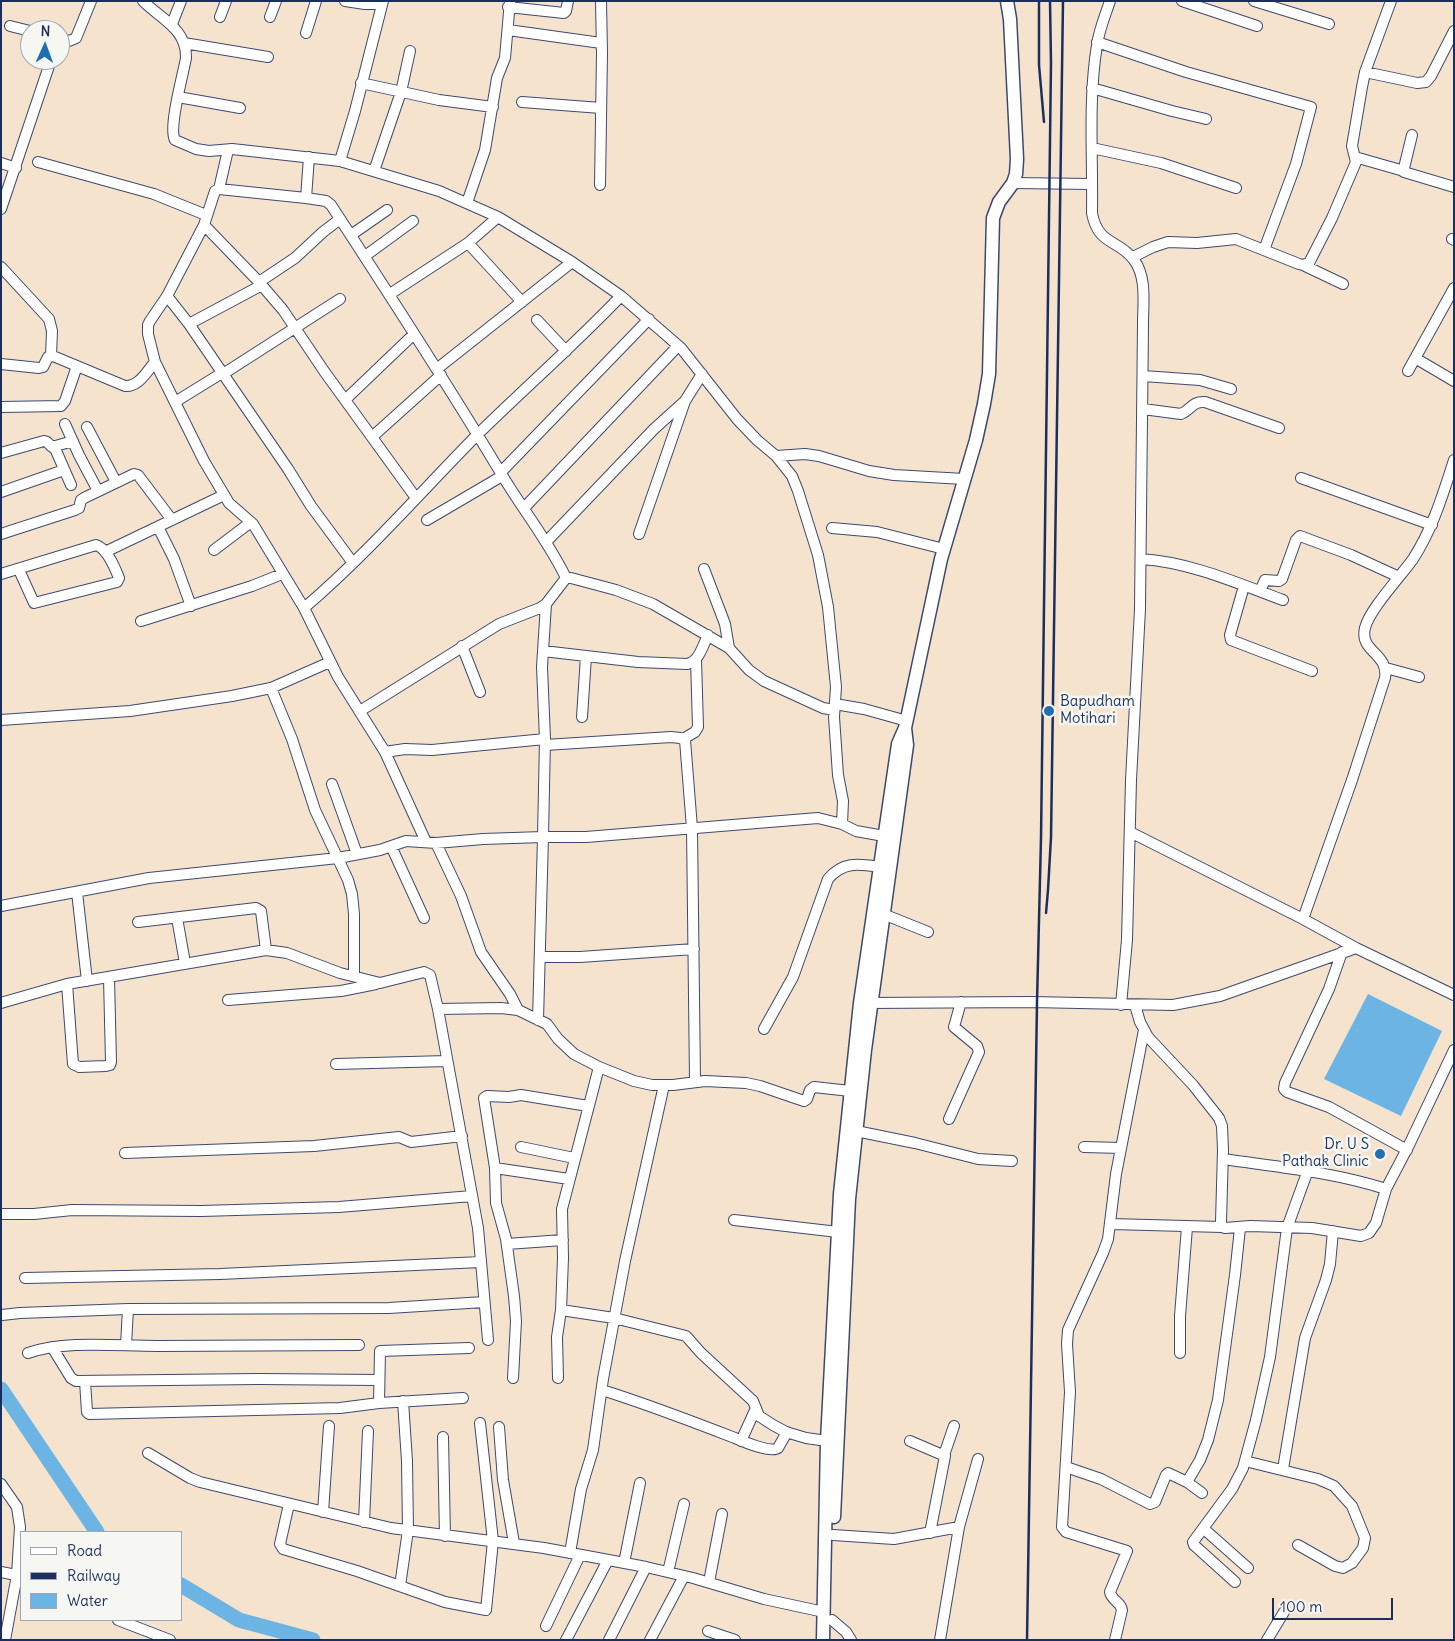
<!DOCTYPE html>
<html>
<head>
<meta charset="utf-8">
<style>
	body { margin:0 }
	#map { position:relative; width:1455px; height:1641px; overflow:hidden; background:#f5e3ce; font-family:Delius,sans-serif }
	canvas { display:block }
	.frame { position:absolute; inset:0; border:2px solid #1b2f5e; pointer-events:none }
	.legend { position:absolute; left:20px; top:1531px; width:162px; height:90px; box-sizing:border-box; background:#f6f6f2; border:1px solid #9ea6b7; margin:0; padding:6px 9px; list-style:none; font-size:15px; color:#1b2f5e }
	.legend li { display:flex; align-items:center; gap:10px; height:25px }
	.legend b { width:25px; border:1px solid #9ea6b7 }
	.north { position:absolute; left:20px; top:20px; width:50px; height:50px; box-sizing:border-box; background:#f6f6f2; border:1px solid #9ea6b7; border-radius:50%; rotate:2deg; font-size:14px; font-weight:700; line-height:20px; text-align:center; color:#1b2f5e }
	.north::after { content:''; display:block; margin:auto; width:18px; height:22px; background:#1f6fb2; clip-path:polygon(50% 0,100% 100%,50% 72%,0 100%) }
	.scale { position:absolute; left:1272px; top:1598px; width:121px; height:22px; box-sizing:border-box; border:2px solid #1b2f5e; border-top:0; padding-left:6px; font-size:15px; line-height:18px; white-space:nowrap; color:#1b2f5e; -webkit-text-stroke:4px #f6f6f2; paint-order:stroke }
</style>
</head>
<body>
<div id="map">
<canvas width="1455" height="1641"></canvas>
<div class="frame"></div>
<ul class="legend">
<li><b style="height:6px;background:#fff"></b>Road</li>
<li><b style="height:6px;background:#1b2f5e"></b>Railway</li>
<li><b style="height:14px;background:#6cb4e3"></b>Water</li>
</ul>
<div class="north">N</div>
<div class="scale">100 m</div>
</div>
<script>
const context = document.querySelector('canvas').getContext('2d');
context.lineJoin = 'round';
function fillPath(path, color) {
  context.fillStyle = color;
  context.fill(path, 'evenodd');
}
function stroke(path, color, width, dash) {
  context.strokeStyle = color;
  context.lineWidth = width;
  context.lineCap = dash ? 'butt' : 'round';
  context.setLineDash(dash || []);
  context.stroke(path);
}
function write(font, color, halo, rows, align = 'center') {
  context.font = font + ' Delius,sans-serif';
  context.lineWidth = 5;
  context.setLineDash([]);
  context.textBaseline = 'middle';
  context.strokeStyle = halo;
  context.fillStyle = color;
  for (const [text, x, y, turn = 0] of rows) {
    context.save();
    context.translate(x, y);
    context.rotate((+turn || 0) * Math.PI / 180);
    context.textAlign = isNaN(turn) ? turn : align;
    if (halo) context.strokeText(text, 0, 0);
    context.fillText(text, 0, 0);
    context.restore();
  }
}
const water = new Path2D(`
	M 1368,994 L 1442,1031 L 1401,1116 L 1324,1079 Z`);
const river = new Path2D(`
	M 1,1389 L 97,1532
	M 181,1585 L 239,1620 L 313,1640`);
const minor = new Path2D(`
	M 143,1 C 161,19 187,29 186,58 C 183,75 168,128 175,140 L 196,149 L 209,151 L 232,149 L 340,161 L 439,191 L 498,217 L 572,262 L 621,296 L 681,348 L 737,419 L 757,440 L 776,456 L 792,476 L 798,491 L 818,555 L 828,607 L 836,687 L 834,717 L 838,775 L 843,801 L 842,824 L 856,831 L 884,836
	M 345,1 L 365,4 L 382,4
	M 1110,1 C 1105,16 1099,30 1097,45 C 1088,100 1093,157 1092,213 C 1098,246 1119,239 1134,260 C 1147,277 1143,304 1143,324 L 1140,609 L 1131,780 L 1127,940 L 1121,1005
	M 1182,1 L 1257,26
	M 1254,1 L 1329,24
	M 508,7 L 564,13 L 566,11 L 568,1
	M 220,17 L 226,1
	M 270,17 L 276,1
	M 172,24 L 181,1
	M 10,26 L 30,31
	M 508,30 L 601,43
	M 306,33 L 316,1
	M 60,39 L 69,41 L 76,38 L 91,1
	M 1097,42 L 1186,72 L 1311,107 L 1296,164 L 1264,250
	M 184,43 L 268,57
	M 1365,72 L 1417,83 L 1426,82 L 1431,76 L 1454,31
	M 361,83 L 439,100 L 493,107
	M 1092,88 L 1172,111 L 1206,119
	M 178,97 L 240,108
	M 522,102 L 601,108
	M 1412,135 L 1404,168 L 1404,172 L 1454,187
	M 1092,148 L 1161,163 L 1236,188
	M 309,157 L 306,198 L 326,201 L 331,205 C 389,294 447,383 502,475 C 523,510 549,542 566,578
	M 1355,157 L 1404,171
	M 340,161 L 355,111 L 383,1
	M 38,162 L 154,194 L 206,215
	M 1,163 L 16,168
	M 374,171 L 401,92 L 410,51
	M 1013,183 L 1092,184
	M 600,185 L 602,53 L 601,1
	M 219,189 L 228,150
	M 306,198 L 219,189 L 215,191 L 204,225 L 167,296 L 150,321 L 148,325 L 148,334 L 155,362 L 204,461 L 229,503 L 253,524 L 304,608 L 338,677 L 385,752 L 426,842
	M 467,203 L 485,150 L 497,78 L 505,58 L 510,1
	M 1,209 L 51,60
	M 204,225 L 259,282 L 283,310 L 324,371 L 416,498
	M 351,235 L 387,210
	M 1452,239 L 1454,240
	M 468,243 L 522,302
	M 365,256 L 413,221
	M 1133,257 L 1153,247 L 1168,242 L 1197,243 L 1236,239 L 1299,264 L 1303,265 L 1309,263 L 1332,218 L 1356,162 L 1352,146 L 1362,87 L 1365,72 L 1391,1
	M 1303,265 L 1343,284
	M 1,267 L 49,319 L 52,331 L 51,356
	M 259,282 L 295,258 L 323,232 L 340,219
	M 390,294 L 468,243 L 498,217
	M 167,296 L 189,324 L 288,469 L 311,506 L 353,563
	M 537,320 L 566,351
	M 189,324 L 262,285
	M 1415,358 L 1454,381
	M 1,364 L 39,368 L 43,367 L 48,357 L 53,356 L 125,386 C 139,387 147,371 155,362
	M 438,368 L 572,262
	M 1408,371 L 1454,288
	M 223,374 L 340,299
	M 1143,376 L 1200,380 L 1231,389
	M 345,400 L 414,334
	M 175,402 L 222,373
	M 1,407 L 61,406 L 65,401 L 77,366
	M 1143,409 L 1181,414 C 1191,410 1192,401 1205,402 L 1279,428
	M 65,424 L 79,455 L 98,491
	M 87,427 L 116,482
	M 372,437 L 441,375
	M 54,446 L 71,485
	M 1,453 L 44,441 L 47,442 L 52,447 L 73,441
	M 776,456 L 805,454 L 819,456 L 869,471 L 894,475 L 964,479
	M 501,472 L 649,319
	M 1301,478 L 1432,525
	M 1,492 L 64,470
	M 524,508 L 678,346
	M 427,520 L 502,476
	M 158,527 L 174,559 L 191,606
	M 832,528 L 877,532 L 944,549
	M 1,534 L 75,510 L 79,508 L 81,500 L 84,498 L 134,474 L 138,475 L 172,520
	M 639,534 L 685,401 L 702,374
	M 546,542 L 654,429 L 685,401
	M 214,550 L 251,522
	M 105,552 L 224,495
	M 1141,559 C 1190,562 1237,583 1283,600
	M 704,569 L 725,624 L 729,648
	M 1,574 L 96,545 C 107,548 115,568 119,578 L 117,582 L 34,603 L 19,570
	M 1244,586 L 1230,635 L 1231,640 L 1312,671
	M 1260,591 L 1265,580 L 1279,581 L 1282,579 L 1296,540 L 1300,536 L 1351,555 L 1399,577
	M 546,604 L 542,667 L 545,739 L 543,837 L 586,837 L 818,818 L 842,824
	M 304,608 C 366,555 419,494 476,436 C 524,389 574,345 621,296
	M 141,621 L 252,586 L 282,574
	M 462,646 L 480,692
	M 543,651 L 638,662 L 687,664 C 699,662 703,645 708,635
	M 1386,668 L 1419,677
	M 271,688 L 292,739 L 315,810 L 348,880 L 352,894 L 354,914 L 354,976
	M 835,704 L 864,709 L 907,721
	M 360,711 L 499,624 L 540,608 L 546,604 L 566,578 L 571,578 L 616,590 L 653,604 L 729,648 L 749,670 L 764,681 L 823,708 L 834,710
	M 582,717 L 586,656
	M 1,720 L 130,711 L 232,696 L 271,688 L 330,662
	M 683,739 L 695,732 L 698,727 L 696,659
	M 545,745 L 671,737 L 680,738 L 685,740 L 692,828 L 695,1081
	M 385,752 L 405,749 L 432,750 L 545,739
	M 332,784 L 357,854
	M 1130,832 L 1303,919 L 1356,948
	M 436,843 L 461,896 L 481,952 L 510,994 L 518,1010
	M 391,846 L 424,918
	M 77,892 L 87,981
	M 1,906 L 149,878 L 338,858 L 380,850 L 406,841 L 436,843 L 483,839 L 543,837 L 538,1020
	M 883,914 L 928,932
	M 177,918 L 185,963
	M 1303,919 L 1352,780 L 1385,678 C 1389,653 1359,652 1365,628 C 1369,610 1401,576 1413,559 C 1433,528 1443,494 1454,460
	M 138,922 L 256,908 L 261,911 L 266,950
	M 1342,952 L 1329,989 L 1285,1083 L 1284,1089 L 1287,1092 L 1329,1107 L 1407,1150
	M 541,957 L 580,957 L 694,949
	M 67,984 L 73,1064 L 79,1067 L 106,1066 L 110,1065 L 111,1062 L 109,978
	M 228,1000 L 341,991 L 376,984
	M 1,1003 L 67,984 L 266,950 L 287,953 L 340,973 L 380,983 L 424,972 L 430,975 L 438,1009 L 478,1228 L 488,1340
	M 866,1003 L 1032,1002 L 1173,1005 L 1220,996 L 1356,948 L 1454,995
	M 1135,1005 L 1140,1022 L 1148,1037 L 1193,1085 L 1219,1118 L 1222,1126 L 1223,1150 L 1221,1222 L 1222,1227 L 1225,1228 L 1250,1226 L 1312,1228 L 1361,1236 L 1369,1233 L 1376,1223 L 1386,1189 L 1409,1145 L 1454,1050
	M 438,1009 L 501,1008 L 518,1010 L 547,1024 L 558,1039 L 574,1054 L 599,1067 L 634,1081 L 652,1085 L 673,1085 L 705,1081 L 746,1083 L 760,1086 L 804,1101 L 807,1099 L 810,1090 L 814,1087 L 850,1091
	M 764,1029 L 793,977 L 828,879 C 843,861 859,864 879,867
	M 336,1064 L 447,1061
	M 949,1119 L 979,1052 L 977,1046 L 954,1027 L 961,1002
	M 856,1131 L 915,1143 L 978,1159 L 1012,1161
	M 521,1147 L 574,1158
	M 1084,1147 L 1121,1148
	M 125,1153 L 314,1146 L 399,1137 L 411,1142 L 462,1136
	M 1223,1159 C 1278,1167 1333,1172 1386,1189
	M 495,1168 L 569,1179
	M 1,1214 L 34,1214 L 72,1210 L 201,1211 L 339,1207 L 472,1196
	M 734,1220 L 838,1232
	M 1111,1224 L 1222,1227
	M 507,1244 L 563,1240
	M 25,1278 L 220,1274 L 481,1262
	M 561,1310 L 614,1318 L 686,1336 L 701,1353 L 753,1401 L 759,1416 L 773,1425 L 786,1432 L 806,1438 L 827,1441
	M 2,1315 L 20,1313 L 128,1309 L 389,1308 L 484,1302
	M 126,1345 L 128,1309
	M 52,1347 L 71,1378 L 76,1381 L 259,1379 L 379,1380
	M 28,1353 C 65,1340 117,1346 157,1346 C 224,1346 291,1345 359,1345
	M 1180,1353 L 1180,1316 L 1187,1227
	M 513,1378 L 516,1321 L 514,1296 L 506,1239 L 496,1203 L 495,1168 L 484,1098 L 487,1096 L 509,1097 L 521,1095 L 588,1106
	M 558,1378 L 557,1337 L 561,1310 L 563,1258 L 562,1209 L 599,1067
	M 85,1381 L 87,1412 L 89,1414 L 340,1408 L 379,1403 L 463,1398
	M 602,1390 C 647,1404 691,1421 735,1438 C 744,1442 771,1453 778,1448 L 787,1432
	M 379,1403 L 380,1351 L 469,1348
	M 499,1427 L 503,1480 L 514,1543
	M 443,1437 L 445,1536
	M 741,1441 L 756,1408
	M 910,1441 L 945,1456 L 930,1533
	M 148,1453 L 190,1478 L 200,1482 L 391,1528 L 544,1548 L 646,1567 L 693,1578 L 764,1599 L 824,1612
	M 944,1455 L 954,1426
	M 1245,1461 L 1318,1479 L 1334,1486 L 1352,1506 L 1365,1538 L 1363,1548 L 1352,1563 L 1343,1568 L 1335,1566 L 1298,1545
	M 1066,1467 L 1101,1479 L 1150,1504 L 1155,1502 L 1166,1475 L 1168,1473 L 1187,1482 L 1202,1493
	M 1283,1469 L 1305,1338 L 1326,1280 L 1330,1264 L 1333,1231
	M 1187,1482 L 1200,1460 L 1208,1440 L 1218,1400 L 1235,1275 L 1240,1228
	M 1,1484 L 17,1507 L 20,1527 L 17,1575 L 5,1640
	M 289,1504 L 280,1544 L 283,1549 L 357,1571 L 445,1602 L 486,1610 L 493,1541 L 480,1423
	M 323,1512 L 329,1426
	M 364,1522 L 368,1431
	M 1204,1529 L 1248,1568
	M 833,1535 L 894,1539 L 959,1527
	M 570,1553 L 581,1489 L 593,1450 L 603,1379 L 625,1261 L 664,1085
	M 624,1563 L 640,1483
	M 1,1572 L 21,1576
	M 668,1572 L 684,1504
	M 709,1582 L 722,1514
	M 1235,1582 L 1194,1545 L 1193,1542 L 1232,1489 L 1243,1468 L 1256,1420 L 1270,1357 L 1287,1228 L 1308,1170
	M 400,1586 L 408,1530 L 407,1461 L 403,1401
	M 118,1620 L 170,1640
	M 832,1620 L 846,1632 L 851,1640
	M 546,1626 L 580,1555
	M 708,1631 L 735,1640
	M 566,1640 L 608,1560
	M 609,1640 L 646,1567
	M 650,1640 L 684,1576
	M 940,1640 L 959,1527 L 978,1459
	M 1115,1640 L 1122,1610 C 1121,1602 1111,1600 1110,1592 L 1127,1551 L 1066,1532 L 1062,1527 L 1070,1392 L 1067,1344 L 1068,1330 L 1103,1253 L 1108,1239 L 1116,1174 L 1144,1030
	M 1267,1640 L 1284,1612`);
const major = new Path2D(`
	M 834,1517 L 849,1199 L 865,1050 L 907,745 L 905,728
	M 823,1640 L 827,1441 L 840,1194 L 860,1003 L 898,744 L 905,728 L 941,559 L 976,440 L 984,404 L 989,374 L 993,218 L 999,202 L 1013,183 L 1016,174 L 1017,159 L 1010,19 L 1007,1`);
const rail = new Path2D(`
	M 1039,1 L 1039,65 L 1044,122
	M 1046,913 L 1048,890 L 1051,837 L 1063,1
	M 1027,1640 L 1037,1002 L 1041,838 L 1051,63 L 1050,1`);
const markers = [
	[1049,711,6,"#1f6fb2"],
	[1380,1154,6,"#1f6fb2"]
];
const poiNames = [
	["Bapudham",1060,702],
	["Motihari",1060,719],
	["Dr. U S",1369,1145,"right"],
	["Pathak Clinic",1369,1162,"right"]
];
fillPath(water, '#6cb4e3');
stroke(river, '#6cb4e3', 15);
stroke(minor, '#3c4a6f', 12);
stroke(major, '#3c4a6f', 15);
stroke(minor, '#fff', 10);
stroke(major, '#fff', 12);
stroke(rail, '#1b2f5e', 2.5);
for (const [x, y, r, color] of markers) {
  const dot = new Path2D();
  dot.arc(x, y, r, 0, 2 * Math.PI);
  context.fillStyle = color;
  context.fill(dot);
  stroke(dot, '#f6f6f2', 2);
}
write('15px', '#1b2f5e', '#f6f6f2', poiNames, 'left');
</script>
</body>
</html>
